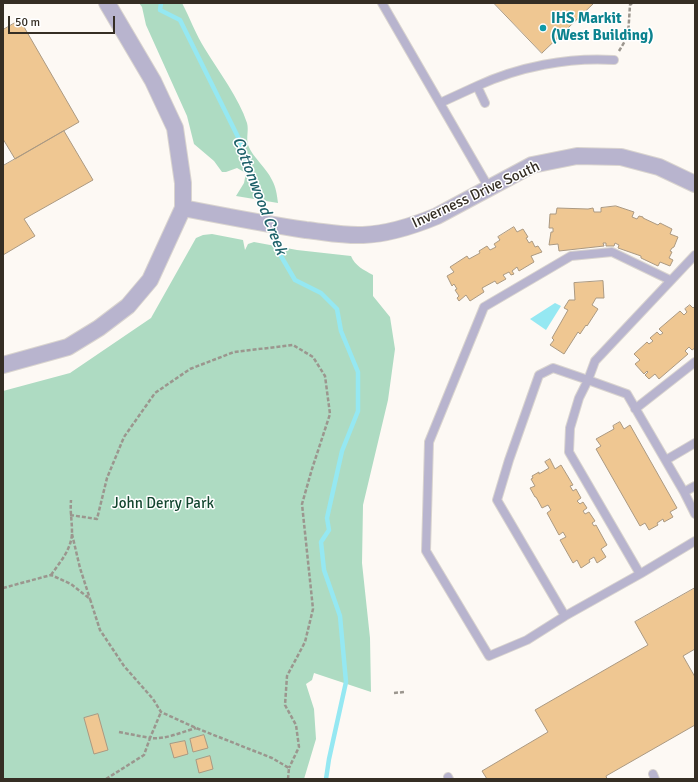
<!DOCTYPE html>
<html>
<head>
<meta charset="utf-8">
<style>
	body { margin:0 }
	#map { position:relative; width:698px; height:782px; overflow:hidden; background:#fdf9f4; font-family:Signika,sans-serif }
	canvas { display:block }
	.frame { position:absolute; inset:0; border:4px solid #352e24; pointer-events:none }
	.scale { position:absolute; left:8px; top:16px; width:107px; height:18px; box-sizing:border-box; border:2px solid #352e24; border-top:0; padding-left:5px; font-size:12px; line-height:14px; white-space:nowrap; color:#352e24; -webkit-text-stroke:3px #fff; paint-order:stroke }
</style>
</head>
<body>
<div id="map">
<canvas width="698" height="782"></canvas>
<div class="frame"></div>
<div class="scale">50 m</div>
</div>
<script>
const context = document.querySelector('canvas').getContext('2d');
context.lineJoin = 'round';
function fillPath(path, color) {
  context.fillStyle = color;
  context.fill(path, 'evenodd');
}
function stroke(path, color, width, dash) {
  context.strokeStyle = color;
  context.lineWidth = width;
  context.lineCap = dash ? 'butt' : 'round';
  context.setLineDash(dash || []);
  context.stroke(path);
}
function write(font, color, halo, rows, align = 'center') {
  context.font = font + ' Signika,sans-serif';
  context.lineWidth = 3;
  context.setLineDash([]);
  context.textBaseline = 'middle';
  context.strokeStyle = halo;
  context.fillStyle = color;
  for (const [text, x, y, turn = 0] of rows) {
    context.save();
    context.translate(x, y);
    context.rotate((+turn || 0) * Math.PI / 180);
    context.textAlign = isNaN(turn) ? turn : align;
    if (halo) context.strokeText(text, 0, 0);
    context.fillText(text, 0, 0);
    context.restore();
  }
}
const green = new Path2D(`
	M 139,3 L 182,3 C 190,18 196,35 205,49 C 219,72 239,98 247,123 C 249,130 246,138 248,145 C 253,158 266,167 272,180 C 276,187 277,195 278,203 L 236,196 L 244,183 L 246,173 L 237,168 L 226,172 L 222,172 L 214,161 L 194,144 L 187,116 L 146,25 L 142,7 Z
	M 212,234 L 243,240 L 245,250 L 248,244 L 254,242 L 297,250 L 351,256 C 355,266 364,270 373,275 L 373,296 L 390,317 L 395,349 L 388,400 L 363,505 L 362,563 L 370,638 L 371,692 L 314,673 L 312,680 L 306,684 L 314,709 L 316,739 L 304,779 L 3,779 L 3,391 L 70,373 L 151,318 L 196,238 L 203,235 Z`);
const water = new Path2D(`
	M 555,303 L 561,306 L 546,330 L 530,319 Z`);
const stream = new Path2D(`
	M 161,3 L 160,10 L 180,20 L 239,139 L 268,220
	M 270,227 L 278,251 L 295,280 L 321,293 L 337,309 L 341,331 L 358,372 L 358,411 L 342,451 L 327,518 L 329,530 L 321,542 L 324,570 L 340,616 L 346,682 L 329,759 L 326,779`);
const building = new Path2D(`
	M 494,3 L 594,3 L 542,53 Z
	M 20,20 L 79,122 L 15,159 L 3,139 L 3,30 Z
	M 64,131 L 93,180 L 24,219 L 35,236 L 3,255 L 3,166 Z
	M 616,206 L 634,212 L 632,217 L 637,219 L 639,216 L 643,217 L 643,218 L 658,225 L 660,223 L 672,229 L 670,234 L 678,237 L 674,247 L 672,248 L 670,251 L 672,252 L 669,258 L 673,260 L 670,266 L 660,262 L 658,266 L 641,258 L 641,256 L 618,248 L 619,245 L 615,243 L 614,246 L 606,246 L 606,243 L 603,243 L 604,246 L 559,251 L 558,244 L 549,245 L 551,232 L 553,232 L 553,228 L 549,228 L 550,214 L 556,214 L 557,208 L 588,209 L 593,208 L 594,212 L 601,212 L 601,208 Z
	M 514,227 L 517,232 L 523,229 L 528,237 L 526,238 L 529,243 L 532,241 L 535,247 L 538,246 L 542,252 L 531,256 L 534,262 L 519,271 L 517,267 L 512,271 L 514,274 L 511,275 L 509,272 L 503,275 L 506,279 L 497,284 L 495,281 L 482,288 L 484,292 L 470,301 L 466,295 L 459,301 L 457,298 L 459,296 L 455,290 L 457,289 L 454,284 L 452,286 L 447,276 L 454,272 L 450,267 L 467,256 L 469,259 L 480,253 L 479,251 L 487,246 L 490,250 L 496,247 L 494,244 L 500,240 L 498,237 Z
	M 603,281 L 604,298 L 596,298 L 592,305 L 598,309 L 587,326 L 586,325 L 580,334 L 578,332 L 564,354 L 550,345 L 554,340 L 552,338 L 568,310 L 564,308 L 569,300 L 575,300 L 574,283 Z
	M 690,305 L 693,308 L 695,306 L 695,348 L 692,350 L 689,347 L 685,351 L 688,354 L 659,379 L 655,374 L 649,379 L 645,375 L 648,372 L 647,371 L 644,374 L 635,364 L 640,360 L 634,354 L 647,342 L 649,344 L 653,341 L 650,338 L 657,332 L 660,335 L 663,333 L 659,329 L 680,311 L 684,315 L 687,312 L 685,309 Z
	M 620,422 L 624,429 L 630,425 L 677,508 L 670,512 L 673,517 L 664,522 L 663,519 L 657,523 L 658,525 L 649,530 L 645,523 L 640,526 L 596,449 L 601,446 L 596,439 L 614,429 L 613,426 Z
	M 550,459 L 555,469 L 561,465 L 573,485 L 570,486 L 573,491 L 576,489 L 581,498 L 577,501 L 580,504 L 583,502 L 587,508 L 583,511 L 585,514 L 589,512 L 595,521 L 592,523 L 594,526 L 596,525 L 607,545 L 601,549 L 606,557 L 597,563 L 594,557 L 589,560 L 590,562 L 581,568 L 577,560 L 573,563 L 560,540 L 566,537 L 563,532 L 559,535 L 547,513 L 551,510 L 548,505 L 542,508 L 536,497 L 535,497 L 530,488 L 535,486 L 531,479 L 533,478 L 532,476 L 539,472 L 539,474 L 549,468 L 545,462 Z
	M 695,588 L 695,649 L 683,656 L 695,677 L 695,725 L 606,776 L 607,779 L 487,779 L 482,771 L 548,732 L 535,710 L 648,645 L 635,622 Z
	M 98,714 L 108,750 L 94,754 L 84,718 Z
	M 204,735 L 208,748 L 193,752 L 190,739 Z
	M 185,741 L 188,754 L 174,758 L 170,744 Z
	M 210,756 L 213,769 L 199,773 L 196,760 Z`);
const path = new Path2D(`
	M 619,51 L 628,36 L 630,5 L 632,3
	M 70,515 L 97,519 L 107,478 L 124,437 L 155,393 L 190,369 L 234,352 L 293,345 L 313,357 L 325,376 L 330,414 L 312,469 L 302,504 L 313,609 L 305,642 L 287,676 L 285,705 L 296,725 L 299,747 L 289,768
	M 72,534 L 80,568 L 90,599
	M 51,575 C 60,562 72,549 72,532 C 72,520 70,513 71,500
	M 3,588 L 51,575 L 71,584 L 90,599 L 100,630 L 124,666 L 153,699 L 161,712 L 196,728 L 272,758 L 289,768 L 288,779
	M 394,693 L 404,692
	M 119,732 L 150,738 L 161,712
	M 106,779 L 144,755 L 150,738 C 164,740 182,732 196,728`);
const service = new Path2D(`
	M 382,3 L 489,188
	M 440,103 L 477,86
	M 485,103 L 477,86 C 518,67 568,57 614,60
	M 695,255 L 595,361 L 588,380 L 627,394 L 684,492 L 695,514
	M 670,280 L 612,252 L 571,256 L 484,307 L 429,442 L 426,551 L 489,656 L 527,640 L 565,616 L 640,574 L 695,541
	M 635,409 L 695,362
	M 666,460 L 695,443
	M 684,492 L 695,486
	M 565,616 L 497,500 L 509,460 L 539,375 L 553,368 L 588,380 L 579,398 L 570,428 L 569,452 L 640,574
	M 653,774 L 655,779
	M 448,777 L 449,779`);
const minor = new Path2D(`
	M 183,208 C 224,216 265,224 306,230 C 325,232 344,236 363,235 C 389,234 413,226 437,216 L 532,165 L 577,156 L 621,157 L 659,167 L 695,184
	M 3,365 L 68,347 L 99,328 L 128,306 L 150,280 L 183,208 L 183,183 L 175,128 L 153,81 L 107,3`);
const markers = [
	[543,28,4,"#0f9aa8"]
];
const cultureNames = [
	["IHS Markit",551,19],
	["(West Building)",551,36]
];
const streetNames = [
	["Inverness Drive South",476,195,-25]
];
const parkNames = [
	["John Derry Park",163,504]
];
const waterNames = [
	["Cottonwood Creek",259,196,69]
];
fillPath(green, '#aedbc2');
fillPath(water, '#95e8f2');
stroke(stream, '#95e8f2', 4.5);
fillPath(building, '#efc792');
stroke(building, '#ab9981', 1);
stroke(service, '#d9d4cf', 10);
stroke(minor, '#d9d4cf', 18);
stroke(path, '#9b968e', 2.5, [4, 2]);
stroke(service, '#b8b4ce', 8);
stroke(minor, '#b8b4ce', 16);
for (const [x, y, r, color] of markers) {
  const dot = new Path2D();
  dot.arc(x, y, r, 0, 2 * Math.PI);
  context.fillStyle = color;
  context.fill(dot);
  stroke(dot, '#fff', 1.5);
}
write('bold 15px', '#0d838f', '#fff', cultureNames, 'left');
write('15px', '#352e24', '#fff', streetNames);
write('15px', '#13462f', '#fff', parkNames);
write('italic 16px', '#1d6169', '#fff', waterNames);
</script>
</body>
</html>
